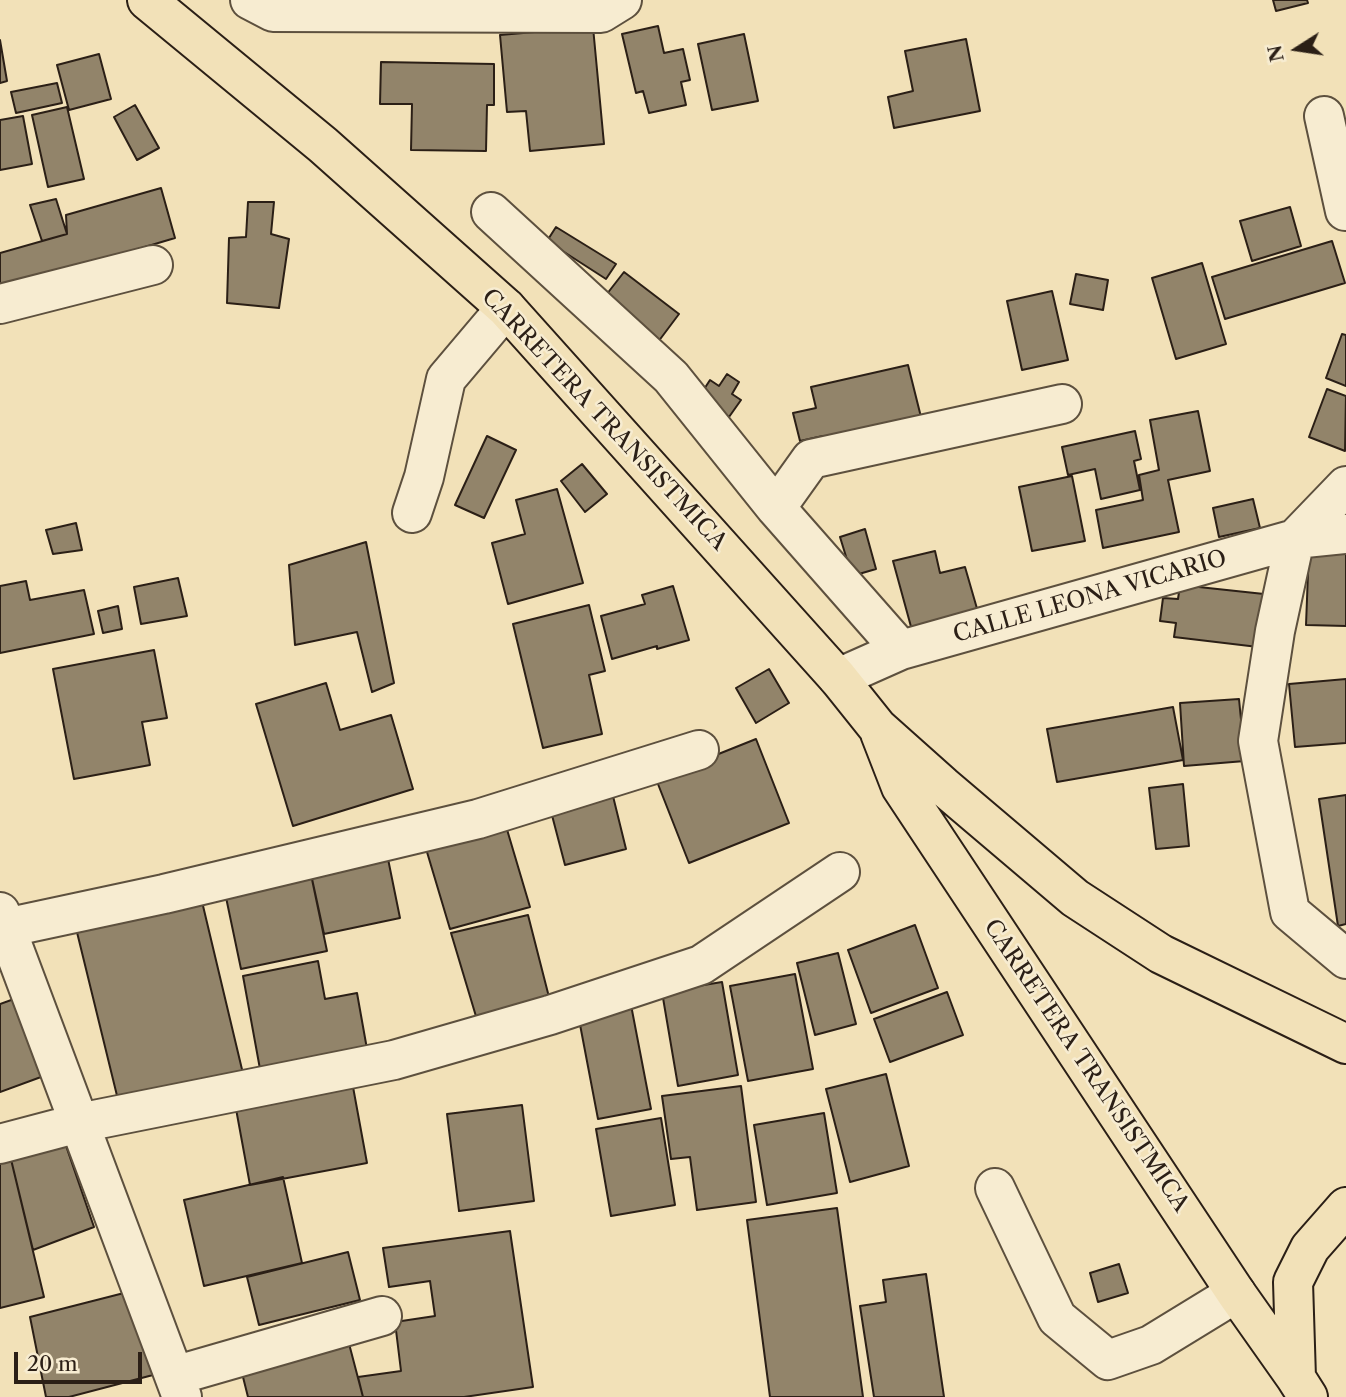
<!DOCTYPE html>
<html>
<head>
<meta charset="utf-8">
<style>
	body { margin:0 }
	#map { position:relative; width:1346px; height:1397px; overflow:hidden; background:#f2e1b8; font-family:"Libre Caslon Text",serif }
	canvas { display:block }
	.north { position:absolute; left:1262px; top:14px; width:70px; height:70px; -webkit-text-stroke:5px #f7ecd1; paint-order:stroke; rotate:258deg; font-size:19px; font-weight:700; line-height:28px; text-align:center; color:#2b1f16 }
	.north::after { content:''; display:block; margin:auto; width:24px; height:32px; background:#2b1f16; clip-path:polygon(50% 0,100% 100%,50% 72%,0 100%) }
	.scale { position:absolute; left:14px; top:1352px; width:128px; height:32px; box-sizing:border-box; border:4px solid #2b1f16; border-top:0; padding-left:9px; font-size:21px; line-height:24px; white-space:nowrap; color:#2b1f16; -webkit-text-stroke:5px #f7ecd1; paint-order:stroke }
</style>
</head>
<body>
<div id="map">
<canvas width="1346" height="1397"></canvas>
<div class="north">N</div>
<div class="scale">20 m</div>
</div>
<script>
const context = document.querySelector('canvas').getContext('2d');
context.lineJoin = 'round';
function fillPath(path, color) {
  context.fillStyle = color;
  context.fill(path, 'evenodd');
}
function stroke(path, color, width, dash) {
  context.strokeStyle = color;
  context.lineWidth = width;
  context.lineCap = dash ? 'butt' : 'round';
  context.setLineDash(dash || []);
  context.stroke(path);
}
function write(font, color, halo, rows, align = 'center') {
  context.font = font + ' "Libre Caslon Text",serif';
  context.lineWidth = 5;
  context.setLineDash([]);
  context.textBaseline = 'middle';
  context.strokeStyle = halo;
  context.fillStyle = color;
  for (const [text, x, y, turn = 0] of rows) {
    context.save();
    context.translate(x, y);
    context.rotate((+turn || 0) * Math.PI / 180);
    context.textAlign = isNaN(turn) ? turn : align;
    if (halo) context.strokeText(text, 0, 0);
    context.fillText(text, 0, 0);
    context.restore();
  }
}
const building = new Path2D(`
	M 1273,0 L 1307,0 L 1308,3 L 1276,11 Z
	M 658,26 L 664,53 L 683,49 L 690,80 L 681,82 L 686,105 L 649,113 L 643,91 L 636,93 L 622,34 Z
	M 593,27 L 604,144 L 530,151 L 526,111 L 507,112 L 500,35 Z
	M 744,34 L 758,101 L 712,110 L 698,44 Z
	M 966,39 L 980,111 L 894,128 L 888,97 L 913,91 L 905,51 Z
	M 0,40 L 7,81 L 0,83 Z
	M 99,54 L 111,99 L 69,110 L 57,65 Z
	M 381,62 L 494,64 L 494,105 L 487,105 L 486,151 L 411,150 L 412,104 L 380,104 Z
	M 57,83 L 62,103 L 16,113 L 11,92 Z
	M 135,105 L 159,148 L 137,160 L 114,117 Z
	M 67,107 L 84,179 L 48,187 L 32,115 Z
	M 23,116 L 32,164 L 0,170 L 0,120 Z
	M 161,188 L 175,238 L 0,290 L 0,253 L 67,234 L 66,215 Z
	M 56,199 L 67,234 L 42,241 L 30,205 Z
	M 248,202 L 274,202 L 271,234 L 289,239 L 279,308 L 227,303 L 229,238 L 246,237 Z
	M 1290,207 L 1301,246 L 1252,261 L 1240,221 Z
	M 556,227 L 616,264 L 606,279 L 547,241 Z
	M 1332,241 L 1345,283 L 1225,319 L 1212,277 Z
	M 1202,263 L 1226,344 L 1176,359 L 1152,278 Z
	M 624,272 L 679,314 L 658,342 L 603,299 Z
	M 1076,274 L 1108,280 L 1103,310 L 1070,304 Z
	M 1052,291 L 1068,360 L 1022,370 L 1007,301 Z
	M 1342,334 L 1346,335 L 1346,386 L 1326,378 Z
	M 908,365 L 923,425 L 826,447 L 823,436 L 800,441 L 793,413 L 816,408 L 811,387 Z
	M 727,374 L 739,382 L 732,394 L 741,400 L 729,417 L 699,397 L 710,380 L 719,386 Z
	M 1327,389 L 1346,396 L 1345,451 L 1309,437 Z
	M 1198,411 L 1210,471 L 1168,480 L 1179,532 L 1103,548 L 1096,510 L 1143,500 L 1139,475 L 1159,470 L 1150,420 Z
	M 1135,431 L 1141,459 L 1134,461 L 1140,490 L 1101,499 L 1095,469 L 1068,475 L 1062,447 Z
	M 487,436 L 516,450 L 484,518 L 455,505 Z
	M 582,464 L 607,494 L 585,512 L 561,481 Z
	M 1072,476 L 1085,541 L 1032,551 L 1019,487 Z
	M 557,489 L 583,583 L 508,604 L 492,543 L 525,534 L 516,500 Z
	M 1253,499 L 1260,528 L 1219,537 L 1213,508 Z
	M 76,523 L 82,550 L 53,554 L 46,530 Z
	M 865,529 L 876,569 L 852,576 L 840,537 Z
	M 366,542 L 394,683 L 372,692 L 357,632 L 295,645 L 289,565 Z
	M 1309,547 L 1346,548 L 1346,626 L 1306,625 Z
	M 935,551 L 940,573 L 965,567 L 978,612 L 913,634 L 893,561 Z
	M 178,578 L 187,616 L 141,624 L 134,587 Z
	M 26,581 L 30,600 L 84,590 L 94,634 L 0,653 L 0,586 Z
	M 1180,585 L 1264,594 L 1258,647 L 1174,637 L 1176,623 L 1160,621 L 1163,598 L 1178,599 Z
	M 673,586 L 689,640 L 657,649 L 657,646 L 612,659 L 601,616 L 645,604 L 642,595 Z
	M 589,605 L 605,671 L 589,675 L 602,734 L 543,748 L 513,624 Z
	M 118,606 L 122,629 L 103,633 L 98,611 Z
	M 154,650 L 167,718 L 142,722 L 150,765 L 74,779 L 53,669 Z
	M 769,669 L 789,703 L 756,723 L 736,688 Z
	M 1346,679 L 1346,743 L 1295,747 L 1289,684 Z
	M 326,683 L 340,730 L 391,715 L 413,789 L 293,826 L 256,704 Z
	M 1239,699 L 1245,761 L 1184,766 L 1180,703 Z
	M 1173,707 L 1183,760 L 1057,782 L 1047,729 Z
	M 756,739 L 789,823 L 689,863 L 656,779 Z
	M 610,784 L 626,849 L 565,865 L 548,800 Z
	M 1183,784 L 1189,846 L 1156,849 L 1149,788 Z
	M 1346,795 L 1346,924 L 1338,926 L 1319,799 Z
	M 503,816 L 530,907 L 450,929 L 424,842 Z
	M 386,849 L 400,918 L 324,934 L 309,865 Z
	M 309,865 L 327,951 L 241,969 L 223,883 Z
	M 199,889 L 245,1082 L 121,1112 L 74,920 Z
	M 528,915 L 550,1001 L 478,1023 L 451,933 Z
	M 915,925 L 938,988 L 871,1013 L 848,950 Z
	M 838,953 L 856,1024 L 815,1035 L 797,963 Z
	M 318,961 L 325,999 L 357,993 L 367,1049 L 260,1069 L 243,976 Z
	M 795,974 L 813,1069 L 748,1081 L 730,986 Z
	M 722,982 L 738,1075 L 678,1086 L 662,992 Z
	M 947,992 L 963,1035 L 890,1062 L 874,1019 Z
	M 14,999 L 41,1077 L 0,1092 L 0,1004 Z
	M 631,1005 L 651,1109 L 598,1119 L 578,1014 Z
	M 886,1074 L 909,1166 L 850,1182 L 826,1089 Z
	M 351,1076 L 367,1163 L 250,1185 L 234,1098 Z
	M 741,1086 L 756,1202 L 697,1210 L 690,1157 L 671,1159 L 662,1096 Z
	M 522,1105 L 534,1201 L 459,1211 L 447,1114 Z
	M 824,1113 L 837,1193 L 767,1205 L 754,1125 Z
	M 661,1118 L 675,1205 L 611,1216 L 596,1129 Z
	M 63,1137 L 94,1227 L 33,1250 L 8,1147 Z
	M 8,1147 L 44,1297 L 0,1308 L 0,1149 Z
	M 283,1177 L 302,1263 L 204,1286 L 184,1200 Z
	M 837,1208 L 863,1397 L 770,1397 L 747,1220 Z
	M 510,1231 L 533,1387 L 464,1397 L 363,1397 L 358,1377 L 401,1371 L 395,1322 L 435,1316 L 430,1281 L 389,1287 L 383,1248 Z
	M 348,1252 L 360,1300 L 259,1325 L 247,1277 Z
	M 1119,1264 L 1128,1293 L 1098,1302 L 1090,1273 Z
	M 926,1274 L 944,1397 L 874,1397 L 860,1306 L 886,1302 L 883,1280 Z
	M 124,1293 L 153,1375 L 69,1397 L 46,1397 L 30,1317 Z
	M 347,1336 L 363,1397 L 248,1397 L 240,1365 Z`);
const minor = new Path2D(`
	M 250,0 L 273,12 L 601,13 L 622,0
	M 1324,116 L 1345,211 L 1346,211
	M 491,212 L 671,377 L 776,508 L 901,650
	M 0,304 L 153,265
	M 1346,486 L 1295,539 L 1275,631 L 1258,741 L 1290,912 L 1346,959
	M 776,508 L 811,459 L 1062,404
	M 412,513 L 424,477 L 446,379 L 506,308
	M 838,678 L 901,650 L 1295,539 L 1346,534
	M 0,912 L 182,1397
	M 5,928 L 164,894 L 478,819 L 699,750
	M 0,1144 L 79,1123 L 394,1060 L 550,1015 L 701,965 L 840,872
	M 995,1188 L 1057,1318 L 1108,1360 L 1151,1345 L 1236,1293
	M 174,1376 L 382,1316`);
const major = new Path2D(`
	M 147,0 L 323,145 L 506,308 L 838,678 L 878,728 L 943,786 L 1075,898 L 1161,954 L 1346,1044
	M 880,733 L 901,787 L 1236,1293 L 1296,1378 L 1308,1397
	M 1296,1378 L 1293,1282 L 1310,1248 L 1346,1207`);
const streetNames = [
	["CARRETERA TRANSISTMICA",604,420,47],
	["CALLE LEONA VICARIO",1090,597,-16],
	["CARRETERA TRANSISTMICA",1086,1066,56]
];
fillPath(building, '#92846a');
stroke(building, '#2b1f16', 2);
stroke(minor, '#5d503e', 42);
stroke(major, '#2b1f16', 42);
stroke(minor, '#f7ecd1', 38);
stroke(major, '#f2e1b8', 38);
write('23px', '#2b1f16', '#f7ecd1', streetNames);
</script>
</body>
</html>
